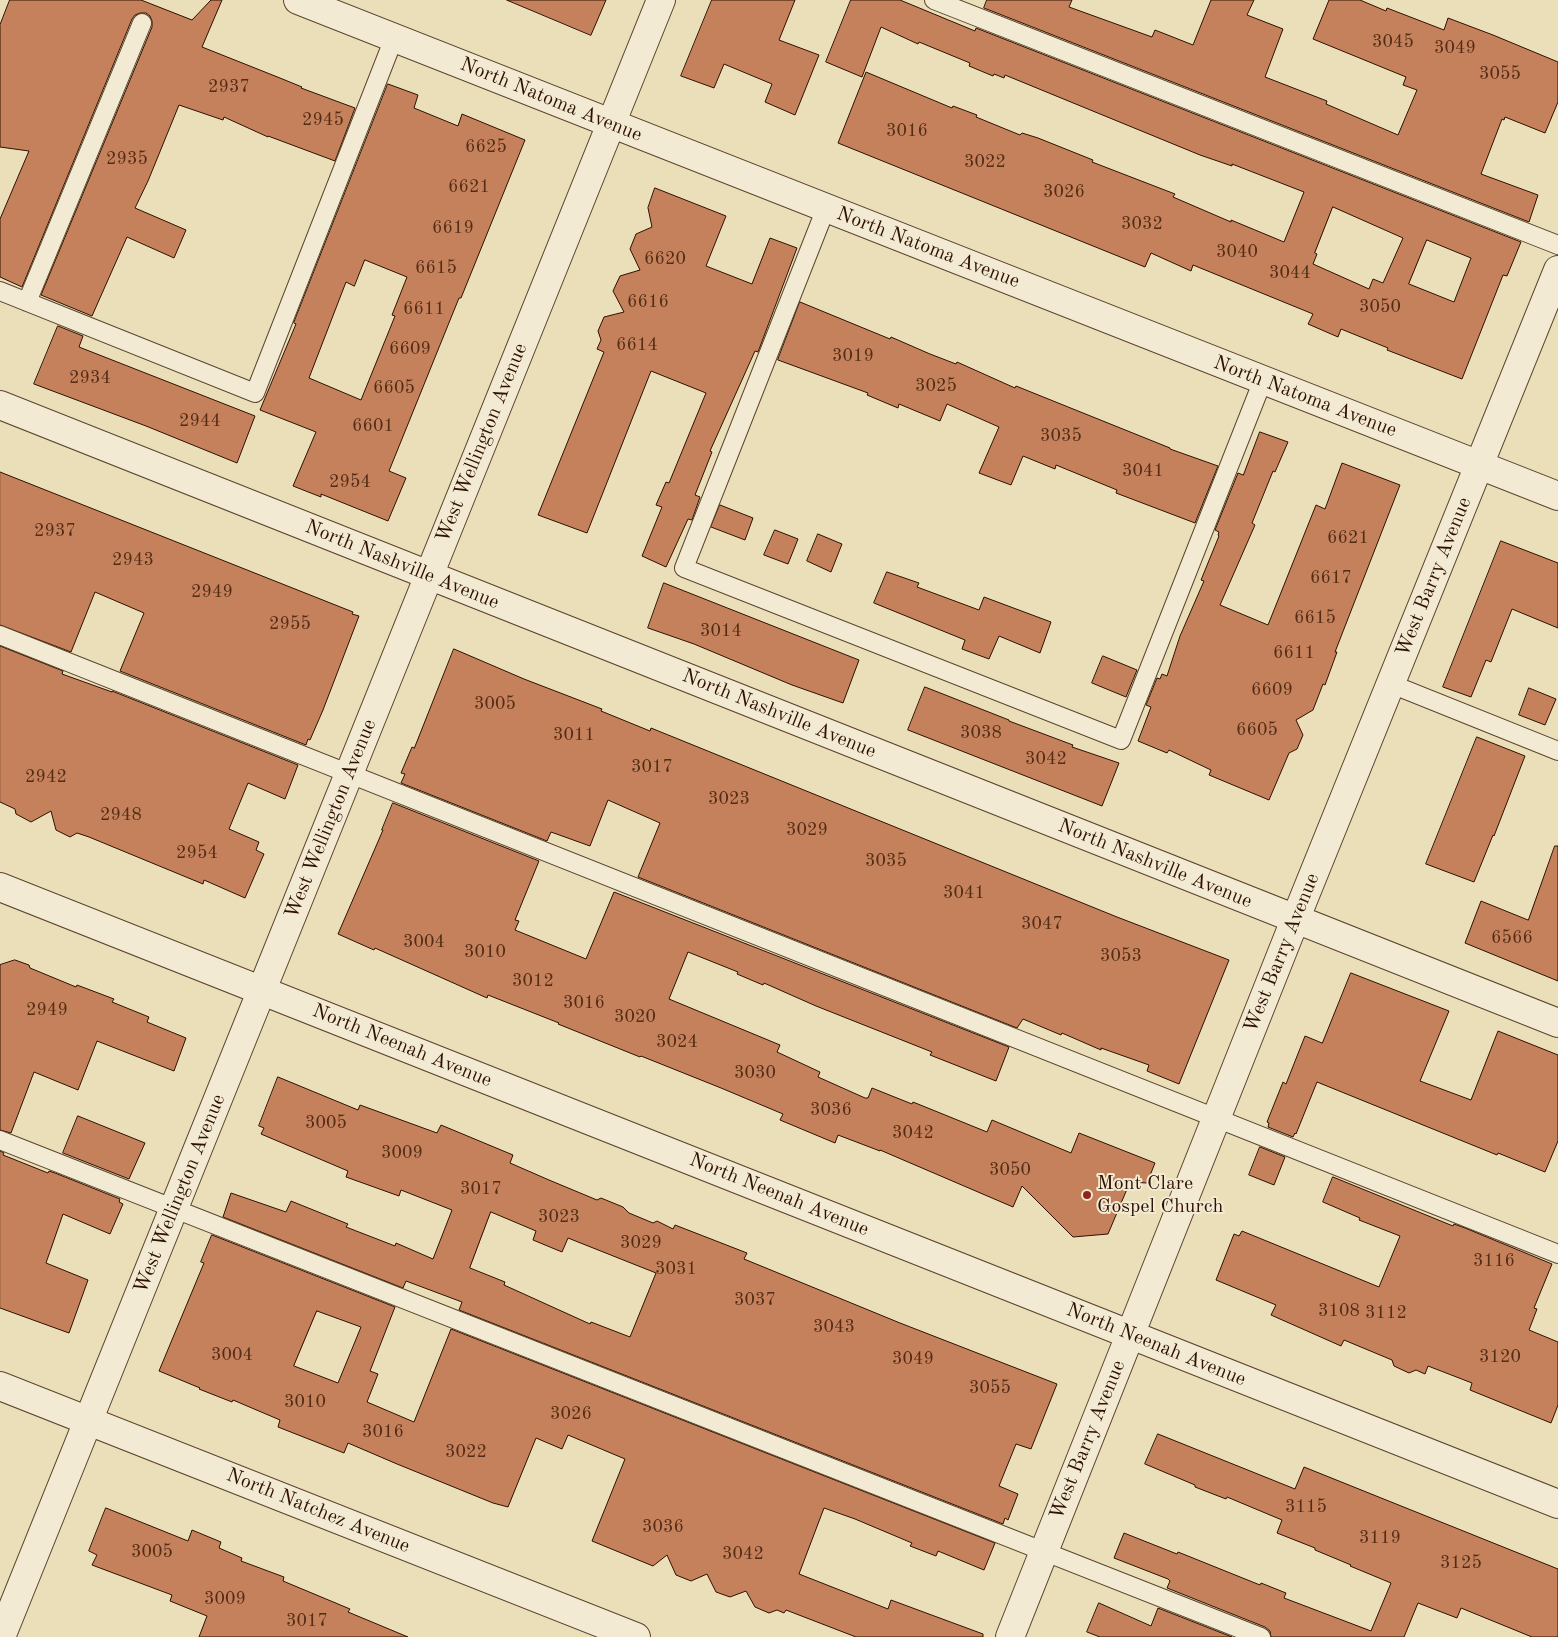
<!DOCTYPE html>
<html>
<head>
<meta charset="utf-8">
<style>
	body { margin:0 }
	canvas { display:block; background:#ebdfba }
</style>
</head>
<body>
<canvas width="1558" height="1637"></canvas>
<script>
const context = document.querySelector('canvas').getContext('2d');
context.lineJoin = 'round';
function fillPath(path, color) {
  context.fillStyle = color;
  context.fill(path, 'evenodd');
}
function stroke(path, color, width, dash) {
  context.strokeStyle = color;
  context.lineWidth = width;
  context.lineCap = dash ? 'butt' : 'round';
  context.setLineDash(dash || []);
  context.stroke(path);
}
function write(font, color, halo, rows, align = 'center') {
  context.font = font + ' "Old Standard TT",serif';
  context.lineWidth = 4;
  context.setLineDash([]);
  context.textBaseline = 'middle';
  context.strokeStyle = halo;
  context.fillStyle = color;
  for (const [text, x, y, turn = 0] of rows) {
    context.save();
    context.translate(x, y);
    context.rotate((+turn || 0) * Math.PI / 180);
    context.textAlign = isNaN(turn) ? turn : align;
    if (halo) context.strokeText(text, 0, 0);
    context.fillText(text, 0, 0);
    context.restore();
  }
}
const building = new Path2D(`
	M 10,0 L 141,0 L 192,20 L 211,0 L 222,0 L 202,47 L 280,78 L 302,87 L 301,88 L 355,108 L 335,161 L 268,136 L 268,137 L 224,117 L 223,120 L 179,105 L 148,181 L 135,208 L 186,230 L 174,258 L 127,237 L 92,316 L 41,295 L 152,27 L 152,21 L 150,16 L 146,13 L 140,13 L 135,15 L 132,19 L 22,287 L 0,277 L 0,219 L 29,151 L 0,147 L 0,25 Z
	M 507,0 L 606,0 L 591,35 Z
	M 712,0 L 795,0 L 779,40 L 819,55 L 795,115 L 765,102 L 772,84 L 724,64 L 714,88 L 681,76 Z
	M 851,0 L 900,0 L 975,31 L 976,28 L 1521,242 L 1507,276 L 1503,275 L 1462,379 L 1387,350 L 1388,348 L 1341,329 L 1338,337 L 1308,324 L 1313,314 L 1193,265 L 1191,271 L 1151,253 L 1145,267 L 838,143 L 866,72 L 952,108 L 953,106 L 977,115 L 976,117 L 1020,135 L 1022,133 L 1038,138 L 1093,160 L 1092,162 L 1175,194 L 1173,197 L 1231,222 L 1231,220 L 1284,242 L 1304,192 L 1232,164 L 1232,166 L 1200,155 L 1005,75 L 1004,78 L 994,74 L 993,76 L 969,66 L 970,63 L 919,42 L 918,44 L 881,27 L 862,77 L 826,62 ZM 1333,207 L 1403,238 L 1383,283 L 1373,279 L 1369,289 L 1313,264 L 1317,254 L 1315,253 ZM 1427,240 L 1471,258 L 1454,302 L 1409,284 Z
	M 987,0 L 1072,0 L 1069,7 L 1152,37 L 1155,30 L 1193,45 L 1211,0 L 1254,0 L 1247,15 L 1283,29 L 1265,77 L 1327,101 L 1326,104 L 1398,135 L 1417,90 L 1403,85 L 1406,77 L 1313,39 L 1329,0 L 1360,0 L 1386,11 L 1387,8 L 1444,30 L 1448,18 L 1493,35 L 1558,62 L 1558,102 L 1545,133 L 1505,117 L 1504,120 L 1502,119 L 1481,174 L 1538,195 L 1529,222 L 984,8 Z
	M 388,84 L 418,95 L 414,108 L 458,126 L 462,114 L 525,140 L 461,298 L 459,298 L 389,471 L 406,478 L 388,521 L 321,494 L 321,497 L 293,486 L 316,432 L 260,410 L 296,324 L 294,323 ZM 365,260 L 407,277 L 392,315 L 395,316 L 361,400 L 309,378 L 346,282 L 354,286 Z
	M 655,188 L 726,216 L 706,266 L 752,284 L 770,238 L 797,248 L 758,352 L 755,351 L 710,451 L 712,452 L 695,495 L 700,497 L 692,520 L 688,519 L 666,567 L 642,556 L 662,507 L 656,505 L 666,482 L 669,483 L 706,393 L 651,371 L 587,533 L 538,515 L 604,352 L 597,349 L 601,340 L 598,331 L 604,317 L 624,312 L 613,291 L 620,276 L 640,270 L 630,249 L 636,234 L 652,227 L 648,208 Z
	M 800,302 L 890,339 L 891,337 L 930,354 L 956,364 L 957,362 L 1015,388 L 1016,386 L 1170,448 L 1170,449 L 1218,466 L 1195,523 L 1116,493 L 1117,490 L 1056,465 L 1055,469 L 1023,456 L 1011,485 L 979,473 L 999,427 L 947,404 L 940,421 L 899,404 L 898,408 L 867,395 L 868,393 L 778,360 Z
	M 58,326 L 83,336 L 79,347 L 255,416 L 237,463 L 146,426 L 34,384 Z
	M 1260,432 L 1288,442 L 1275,472 L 1273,471 L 1252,523 L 1255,525 L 1220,605 L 1268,625 L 1316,505 L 1325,509 L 1342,463 L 1400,485 L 1335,652 L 1337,652 L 1325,685 L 1323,684 L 1313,710 L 1296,720 L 1303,735 L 1297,749 L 1289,753 L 1269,800 L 1209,775 L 1211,770 L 1169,750 L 1167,753 L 1138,741 L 1151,707 L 1146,705 L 1157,678 L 1160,679 L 1162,674 L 1167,676 L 1180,636 L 1204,581 L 1201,580 L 1219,536 L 1218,535 L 1219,532 L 1215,530 L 1238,473 L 1243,475 Z
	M 0,472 L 353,612 L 352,614 L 359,616 L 323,710 L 310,740 L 308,739 L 306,745 L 120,671 L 144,613 L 95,592 L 71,652 L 0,625 Z
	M 720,505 L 753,518 L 745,540 L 711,527 Z
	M 775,530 L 798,539 L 788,564 L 764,555 Z
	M 818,534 L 842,544 L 831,572 L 807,561 Z
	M 1501,541 L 1558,563 L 1558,628 L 1512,609 L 1491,662 L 1486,660 L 1471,697 L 1443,687 Z
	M 887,572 L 919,583 L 917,587 L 979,610 L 984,597 L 1051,622 L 1040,653 L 999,636 L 989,659 L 962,649 L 965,640 L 874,603 Z
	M 664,583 L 859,660 L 843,703 L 792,685 L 694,644 L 648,628 Z
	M 0,646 L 63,671 L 62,674 L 112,692 L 112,691 L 298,765 L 285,799 L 248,783 L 229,829 L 259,842 L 256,850 L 264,854 L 245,898 L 204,880 L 203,884 L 89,837 L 77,833 L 70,837 L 56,830 L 51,811 L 31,822 L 16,814 L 15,809 L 0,802 Z
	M 454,649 L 524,679 L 602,709 L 601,711 L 650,731 L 651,728 L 1117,917 L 1229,960 L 1179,1084 L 1147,1071 L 1149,1065 L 1101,1048 L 1101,1050 L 1062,1033 L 1061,1035 L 1023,1019 L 1017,1028 L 638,877 L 660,823 L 608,800 L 590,846 L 551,832 L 547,841 L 401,783 L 405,774 L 401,773 L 412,747 L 414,748 Z
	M 1103,656 L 1137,670 L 1126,697 L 1092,683 Z
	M 925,687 L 1009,720 L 1009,721 L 1073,745 L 1072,747 L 1119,763 L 1102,806 L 908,730 Z
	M 1529,688 L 1556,699 L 1545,725 L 1519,715 Z
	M 1477,737 L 1525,756 L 1494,836 L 1493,835 L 1474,882 L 1426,864 Z
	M 393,803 L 539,861 L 515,920 L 519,921 L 515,930 L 586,959 L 614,892 L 1009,1047 L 996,1081 L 930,1055 L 932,1052 L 816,1006 L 764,983 L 763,985 L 737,974 L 738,972 L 688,952 L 669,999 L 780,1045 L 777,1052 L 820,1072 L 818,1077 L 865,1098 L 868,1098 L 872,1088 L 912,1104 L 913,1102 L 987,1132 L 992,1120 L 1071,1153 L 1079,1133 L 1155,1163 L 1147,1183 L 1130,1182 L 1108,1234 L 1073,1237 L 1022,1186 L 1013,1207 L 880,1150 L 880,1151 L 838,1135 L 835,1143 L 780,1120 L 783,1114 L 721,1088 L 641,1056 L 640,1057 L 558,1024 L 559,1023 L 488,995 L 487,998 L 375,948 L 374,950 L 338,934 L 383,830 L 382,830 Z
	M 1555,846 L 1558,846 L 1558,981 L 1465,943 L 1481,901 L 1528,920 Z
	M 15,960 L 29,965 L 30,968 L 76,987 L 77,985 L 114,999 L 112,1002 L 149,1017 L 147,1022 L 186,1038 L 174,1071 L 97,1041 L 78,1090 L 34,1072 L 11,1133 L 0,1130 L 0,965 Z
	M 1351,973 L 1449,1011 L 1420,1081 L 1471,1100 L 1498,1031 L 1558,1055 L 1558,1141 L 1545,1172 L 1498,1153 L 1497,1155 L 1317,1082 L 1296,1134 L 1295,1133 L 1293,1137 L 1268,1127 L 1269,1123 L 1267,1122 L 1283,1082 L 1286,1084 L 1305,1036 L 1322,1043 Z
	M 278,1077 L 358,1110 L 360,1105 L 437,1133 L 441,1125 L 513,1155 L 510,1163 L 549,1180 L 597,1200 L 601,1198 L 623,1207 L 629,1213 L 653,1223 L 657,1221 L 673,1229 L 675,1225 L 747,1253 L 744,1259 L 900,1323 L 1057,1384 L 1031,1449 L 1016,1444 L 999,1486 L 1018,1494 L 1008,1520 L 1005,1518 L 1003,1524 L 459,1310 L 462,1302 L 406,1281 L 403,1288 L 223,1217 L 231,1193 L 286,1212 L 291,1201 L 348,1224 L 346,1227 L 395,1246 L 396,1243 L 433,1259 L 452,1210 L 401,1190 L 399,1196 L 346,1177 L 348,1171 L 261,1134 L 264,1128 L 259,1126 ZM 491,1212 L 536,1231 L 533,1240 L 562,1252 L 568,1238 L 656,1273 L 630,1337 L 591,1322 L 590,1324 L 504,1285 L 505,1282 L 470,1268 Z
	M 78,1116 L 145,1143 L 129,1179 L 63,1153 Z
	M 1260,1147 L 1285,1157 L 1274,1185 L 1249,1175 Z
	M 0,1151 L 4,1153 L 3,1155 L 48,1173 L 49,1171 L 55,1173 L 120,1199 L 119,1202 L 123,1204 L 110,1234 L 63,1214 L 46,1263 L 88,1280 L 69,1333 L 0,1308 Z
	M 1333,1177 L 1453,1226 L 1454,1224 L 1465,1228 L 1552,1264 L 1534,1308 L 1537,1309 L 1529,1330 L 1558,1342 L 1558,1405 L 1551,1423 L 1470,1390 L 1472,1383 L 1428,1366 L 1425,1374 L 1416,1370 L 1409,1373 L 1394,1366 L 1392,1360 L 1344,1340 L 1341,1346 L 1271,1315 L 1276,1305 L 1216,1280 L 1234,1234 L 1239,1236 L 1242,1231 L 1379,1287 L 1400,1236 L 1359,1220 L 1360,1218 L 1323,1202 Z
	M 212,1235 L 395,1307 L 370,1371 L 378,1374 L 367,1402 L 414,1422 L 451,1329 L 995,1543 L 984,1570 L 938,1551 L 936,1556 L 910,1546 L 912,1543 L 855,1519 L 824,1508 L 799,1574 L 888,1609 L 891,1600 L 983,1634 L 983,1637 L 856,1637 L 786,1610 L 784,1613 L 777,1610 L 769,1613 L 755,1607 L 746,1591 L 730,1597 L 716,1592 L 707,1574 L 691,1581 L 676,1575 L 667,1555 L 653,1566 L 592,1541 L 625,1459 L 568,1435 L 562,1449 L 536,1438 L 508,1507 L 493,1503 L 397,1464 L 348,1443 L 344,1453 L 278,1427 L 280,1420 L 233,1400 L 232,1402 L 199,1389 L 200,1388 L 159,1371 L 204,1263 L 201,1262 ZM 317,1311 L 361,1327 L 338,1383 L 294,1366 Z
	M 1158,1434 L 1295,1489 L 1304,1467 L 1558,1569 L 1558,1637 L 1532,1637 L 1461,1608 L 1457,1618 L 1418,1603 L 1404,1637 L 1271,1637 L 1270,1631 L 1265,1627 L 1167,1588 L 1170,1581 L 1168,1579 L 1114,1558 L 1124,1533 L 1177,1554 L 1178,1552 L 1260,1585 L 1261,1583 L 1286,1593 L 1284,1598 L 1371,1631 L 1391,1583 L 1350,1566 L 1351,1565 L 1315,1550 L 1315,1548 L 1277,1533 L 1282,1520 L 1227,1497 L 1226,1499 L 1195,1487 L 1195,1485 L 1145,1464 Z
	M 106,1508 L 188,1541 L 192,1530 L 221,1542 L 219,1548 L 242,1558 L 241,1561 L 284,1577 L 283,1581 L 350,1609 L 348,1612 L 408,1637 L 199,1637 L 207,1616 L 170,1601 L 172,1595 L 92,1565 L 97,1555 L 89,1551 Z
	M 1099,1603 L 1151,1626 L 1158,1608 L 1232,1637 L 1100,1637 L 1087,1632 Z`);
const service = new Path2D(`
	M 934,0 L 1558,245
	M 826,208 L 684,568 L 1121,740 L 1263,380
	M 0,291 L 255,393 L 394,38
	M 27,302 L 142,23
	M 0,635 L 1558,1254
	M 1391,684 L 1558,751
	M 0,1140 L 1261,1637`);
const minor = new Path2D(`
	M 298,0 L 1558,496
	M 0,405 L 1558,1023
	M 0,887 L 1558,1504
	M 0,1386 L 636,1637
	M 1,1637 L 661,0
	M 1010,1637 L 1295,920 L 1558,270`);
const markers = [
	[1087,1195,5,"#8f2418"]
];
const numberNames = [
	["3045",1393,42],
	["3049",1455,48],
	["3055",1500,74],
	["2937",229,87],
	["2945",323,120],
	["3016",907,131],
	["6625",486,147],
	["2935",127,159],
	["3022",985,162],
	["6621",469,187],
	["3026",1064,192],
	["3032",1142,224],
	["6619",453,228],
	["3040",1237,252],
	["6620",665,259],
	["6615",436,268],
	["3044",1290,273],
	["6616",648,302],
	["3050",1380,307],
	["6611",424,309],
	["6614",637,345],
	["6609",410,349],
	["3019",853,356],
	["2934",90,378],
	["3025",936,386],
	["6605",394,388],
	["2944",200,421],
	["6601",373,426],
	["3035",1061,436],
	["3041",1143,471],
	["2954",350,482],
	["2937",55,531],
	["6621",1348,538],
	["2943",133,560],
	["6617",1331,578],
	["2949",212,592],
	["6615",1315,618],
	["2955",290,624],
	["3014",721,631],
	["6611",1294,653],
	["6609",1272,690],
	["3005",495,704],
	["6605",1257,730],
	["3038",981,733],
	["3011",574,735],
	["3042",1046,759],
	["3017",652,767],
	["2942",46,777],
	["3023",729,799],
	["2948",121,815],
	["3029",807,830],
	["2954",197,853],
	["3035",886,861],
	["3041",964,893],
	["3047",1042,924],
	["6566",1512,938],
	["3004",424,942],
	["3010",485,952],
	["3053",1121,956],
	["3012",533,981],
	["3016",584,1003],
	["2949",47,1010],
	["3020",635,1017],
	["3024",677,1042],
	["3030",755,1073],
	["3036",831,1110],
	["3005",326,1123],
	["3042",913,1133],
	["3009",402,1153],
	["3050",1010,1170],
	["3017",481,1189],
	["3023",559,1217],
	["3029",641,1243],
	["3116",1494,1261],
	["3031",676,1269],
	["3037",755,1300],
	["3108",1339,1311],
	["3112",1386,1313],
	["3043",834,1327],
	["3004",232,1355],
	["3120",1500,1357],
	["3049",913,1359],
	["3055",990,1388],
	["3010",305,1402],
	["3026",571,1414],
	["3016",383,1432],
	["3022",466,1452],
	["3115",1306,1507],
	["3036",663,1527],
	["3119",1380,1538],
	["3005",152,1552],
	["3042",743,1554],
	["3125",1461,1563],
	["3009",225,1599],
	["3017",307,1621]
];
const streetNames = [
	["North Natoma Avenue",551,100,22],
	["North Natoma Avenue",928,248,21],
	["North Natoma Avenue",1305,397,21],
	["West Wellington Avenue",482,443,-68],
	["North Nashville Avenue",402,565,22],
	["West Barry Avenue",1434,577,-68],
	["North Nashville Avenue",779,714,22],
	["West Wellington Avenue",331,819,-68],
	["North Nashville Avenue",1155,864,22],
	["West Barry Avenue",1282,953,-68],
	["North Neenah Avenue",402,1046,22],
	["West Wellington Avenue",180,1194,-68],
	["North Neenah Avenue",779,1195,22],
	["North Neenah Avenue",1156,1345,22],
	["West Barry Avenue",1088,1440,-68],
	["North Natchez Avenue",318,1511,22]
];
const poiNames = [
	["Mont Clare",1097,1184],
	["Gospel Church",1097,1207]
];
fillPath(building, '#c5815b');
stroke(building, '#2e1100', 1);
stroke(service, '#5d442e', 20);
stroke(minor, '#5d442e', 30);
stroke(service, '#f2ead2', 18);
stroke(minor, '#f2ead2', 28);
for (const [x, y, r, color] of markers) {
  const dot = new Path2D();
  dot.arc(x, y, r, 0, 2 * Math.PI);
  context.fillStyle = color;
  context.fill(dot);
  stroke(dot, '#f2ead2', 2);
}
write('18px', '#542d17', null, numberNames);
write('20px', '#2e1100', '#f2ead2', streetNames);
write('20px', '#2e1100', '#f2ead2', poiNames, 'left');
</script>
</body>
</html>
